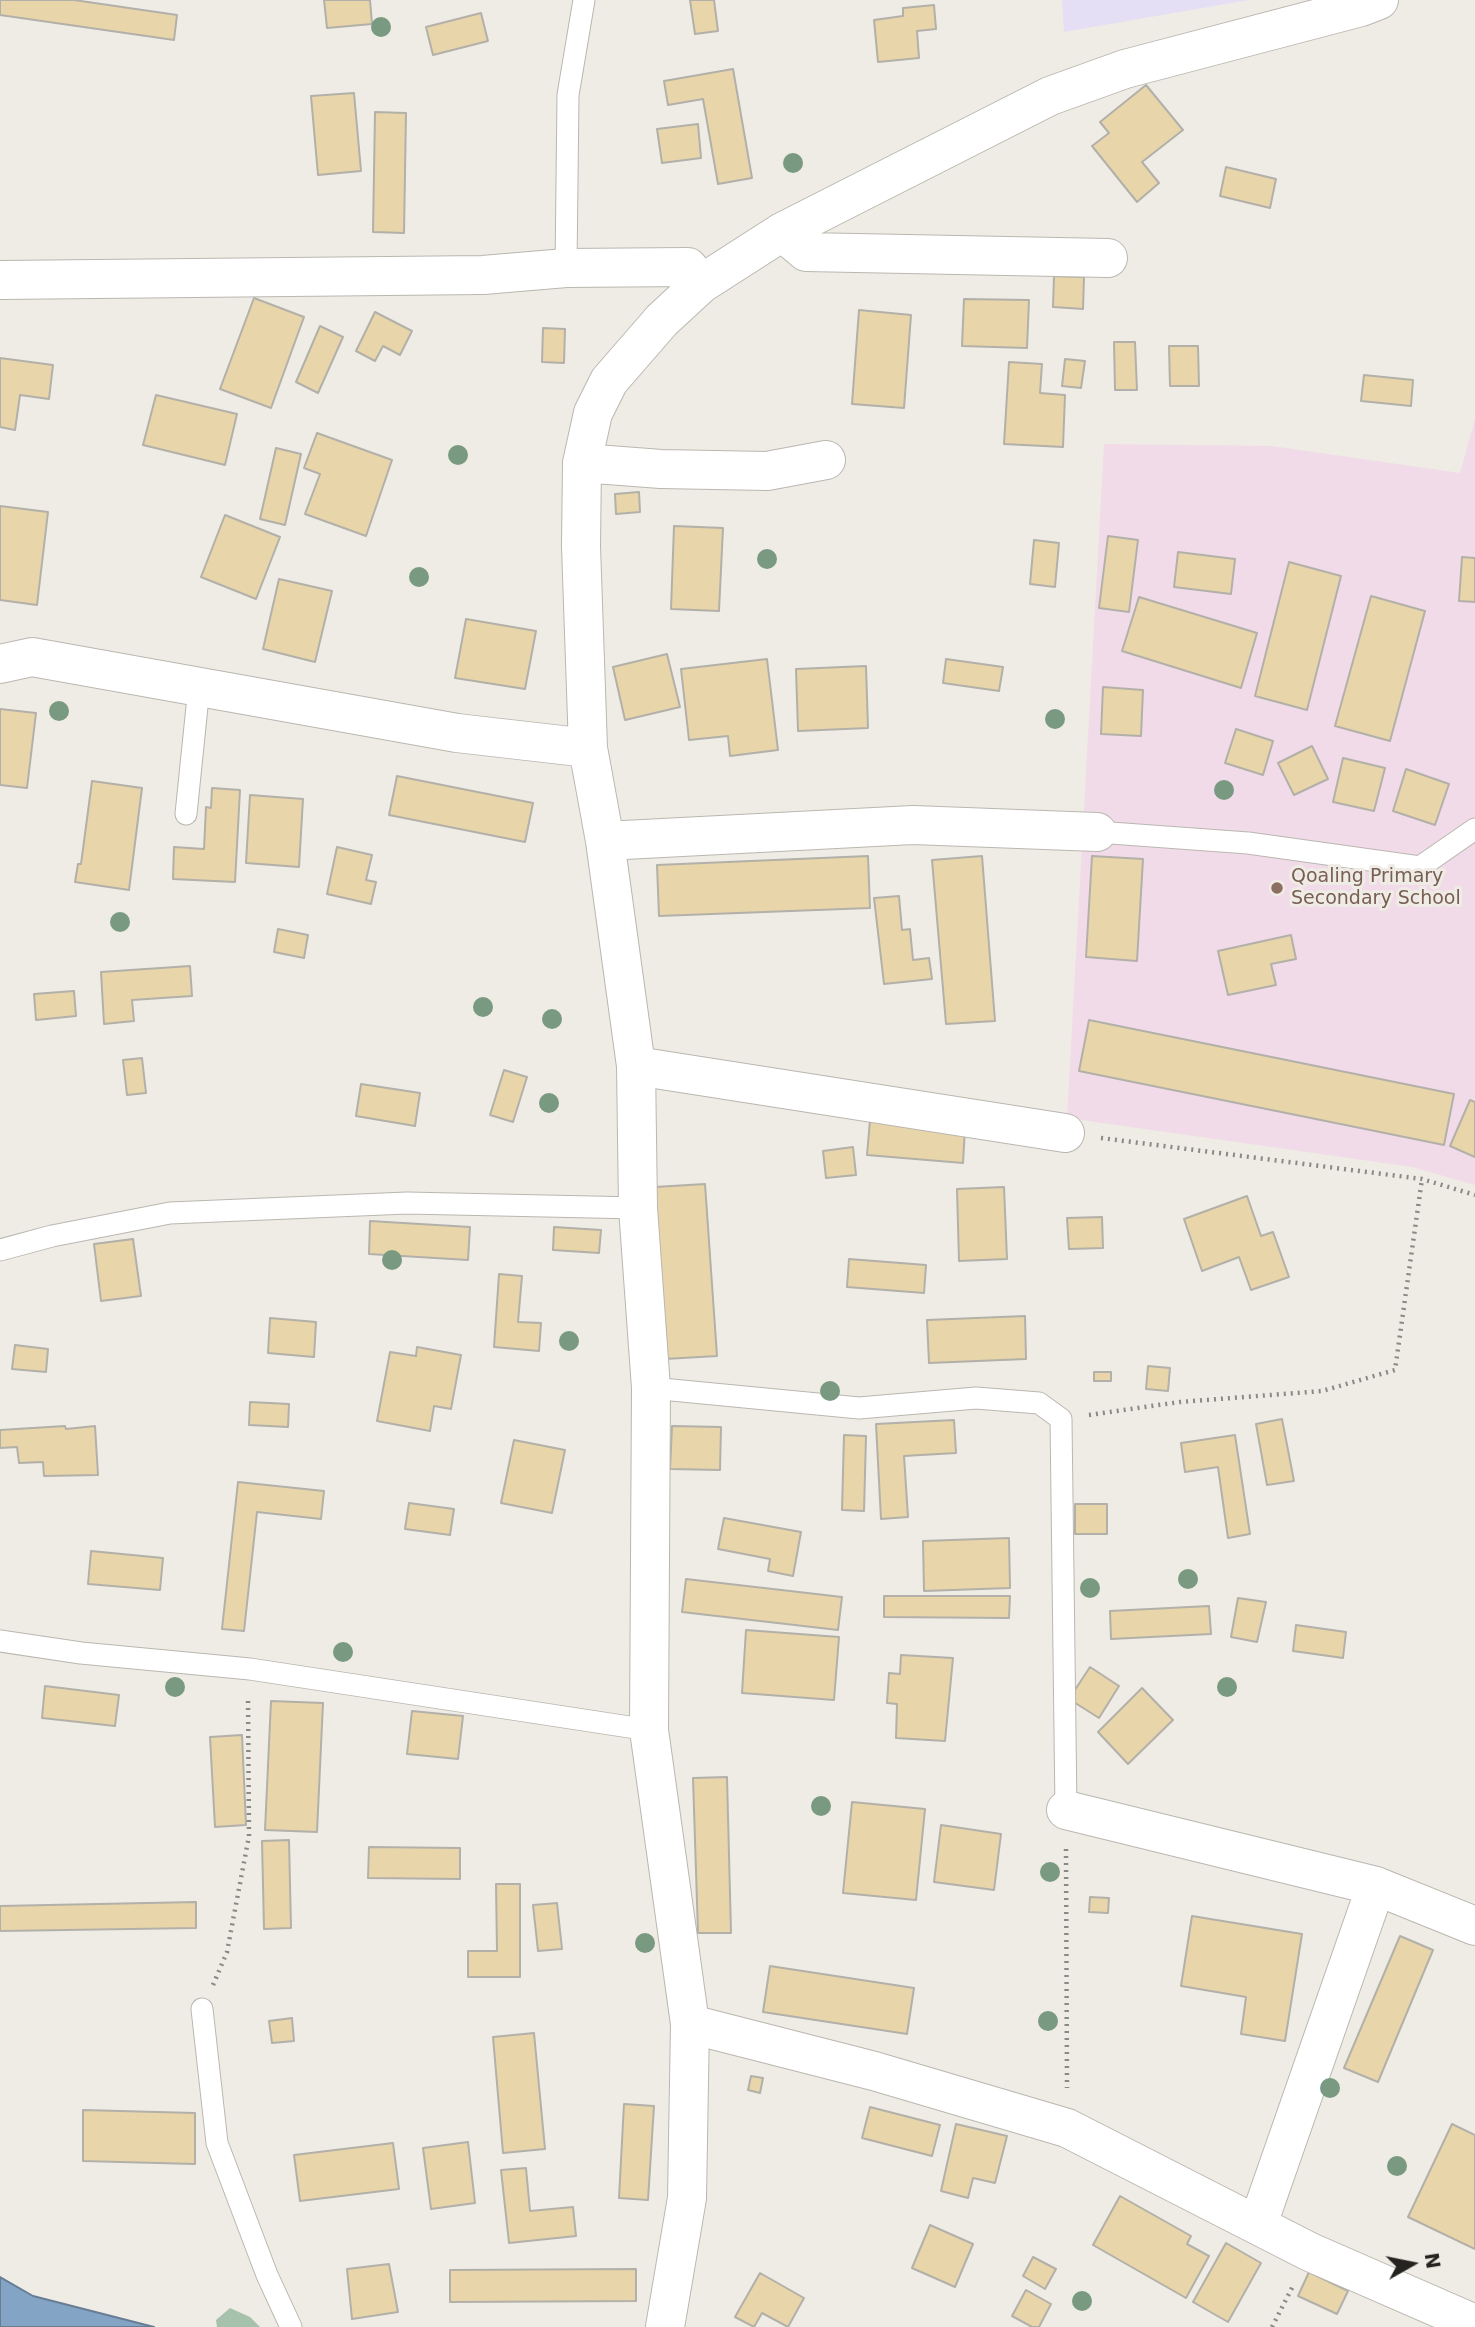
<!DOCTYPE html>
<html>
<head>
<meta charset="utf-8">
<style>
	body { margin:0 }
	#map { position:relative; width:1475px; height:2327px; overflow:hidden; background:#efece5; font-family:"DejaVu Sans",sans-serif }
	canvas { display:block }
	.north { position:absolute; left:1377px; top:2229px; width:70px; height:70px; -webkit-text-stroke:5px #efece5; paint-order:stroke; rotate:81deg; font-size:19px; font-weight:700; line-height:28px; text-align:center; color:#242320 }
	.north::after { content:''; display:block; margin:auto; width:24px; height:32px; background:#242320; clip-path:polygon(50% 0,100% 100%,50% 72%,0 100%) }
</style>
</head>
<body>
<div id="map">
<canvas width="1475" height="2327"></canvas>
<div class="north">N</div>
</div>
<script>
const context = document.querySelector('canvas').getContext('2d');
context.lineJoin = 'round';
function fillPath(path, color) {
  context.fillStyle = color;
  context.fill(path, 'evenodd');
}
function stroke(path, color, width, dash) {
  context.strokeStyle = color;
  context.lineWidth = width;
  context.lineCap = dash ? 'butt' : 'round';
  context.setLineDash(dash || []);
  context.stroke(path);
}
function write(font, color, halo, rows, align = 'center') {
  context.font = font + ' "DejaVu Sans",sans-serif';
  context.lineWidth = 6;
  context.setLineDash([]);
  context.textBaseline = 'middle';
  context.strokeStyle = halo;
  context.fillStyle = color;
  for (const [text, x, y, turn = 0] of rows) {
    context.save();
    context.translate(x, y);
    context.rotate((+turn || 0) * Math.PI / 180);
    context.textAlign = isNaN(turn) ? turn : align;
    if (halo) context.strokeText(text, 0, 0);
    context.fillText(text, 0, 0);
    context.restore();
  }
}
const commercial = new Path2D(`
	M 1062,0 L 1249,0 L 1064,32 Z`);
const education = new Path2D(`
	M 1475,419 L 1475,1185 L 1412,1167 L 1067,1118 L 1104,444 L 1272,446 L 1460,473 Z`);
const green = new Path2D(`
	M 230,2308 L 250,2317 L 260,2327 L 217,2327 L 216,2320 Z`);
const water = new Path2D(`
	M 0,2277 L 33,2296 L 154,2327 L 0,2327 Z`);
const building = new Path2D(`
	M 0,0 L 74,0 L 177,15 L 174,40 L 0,15 Z
	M 324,0 L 370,0 L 372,24 L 327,28 Z
	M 690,0 L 714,0 L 718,31 L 695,34 Z
	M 934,5 L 936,29 L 917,31 L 919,58 L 878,62 L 874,20 L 903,16 L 903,8 Z
	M 481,13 L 488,41 L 433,55 L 426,27 Z
	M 733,69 L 752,178 L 718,184 L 703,99 L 668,105 L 664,81 Z
	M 1146,85 L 1183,130 L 1142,162 L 1159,183 L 1137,202 L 1092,146 L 1109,133 L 1100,122 Z
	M 354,93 L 361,171 L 318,175 L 311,96 Z
	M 375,112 L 406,113 L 404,233 L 373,232 Z
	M 698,124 L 701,158 L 662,163 L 657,129 Z
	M 1226,167 L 1276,179 L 1270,208 L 1220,196 Z
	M 1054,276 L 1084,277 L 1083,309 L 1053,307 Z
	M 254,298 L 304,317 L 271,408 L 220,389 Z
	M 964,299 L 1029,300 L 1027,348 L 962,346 Z
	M 859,310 L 911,315 L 904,408 L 852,404 Z
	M 375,312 L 412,331 L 400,355 L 383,346 L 375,361 L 356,351 Z
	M 320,326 L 343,337 L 318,393 L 296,382 Z
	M 543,328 L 565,329 L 564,363 L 542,362 Z
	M 1114,342 L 1135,342 L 1137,390 L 1115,390 Z
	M 1169,346 L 1198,346 L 1199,386 L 1170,386 Z
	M 0,358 L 53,365 L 49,399 L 20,395 L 15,430 L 0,427 Z
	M 1065,359 L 1085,361 L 1081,388 L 1062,386 Z
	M 1009,362 L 1042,364 L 1040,393 L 1065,395 L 1063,447 L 1004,444 Z
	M 1364,375 L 1413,380 L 1411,406 L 1361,401 Z
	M 156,395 L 237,414 L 225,465 L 143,445 Z
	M 317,433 L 392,460 L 366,536 L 305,514 L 320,474 L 304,468 Z
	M 276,448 L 301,454 L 285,525 L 260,519 Z
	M 639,492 L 640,512 L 616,514 L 615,494 Z
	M 0,506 L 48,512 L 37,605 L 0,600 Z
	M 225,515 L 280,537 L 256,599 L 201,577 Z
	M 674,526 L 723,528 L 719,611 L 671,609 Z
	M 1108,536 L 1138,540 L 1129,612 L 1099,608 Z
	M 1034,540 L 1059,543 L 1055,587 L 1030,584 Z
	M 1178,552 L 1235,559 L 1231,594 L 1174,587 Z
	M 1462,557 L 1475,558 L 1475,602 L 1459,601 Z
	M 1289,562 L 1341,576 L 1307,710 L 1255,696 Z
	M 279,579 L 332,591 L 315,662 L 263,649 Z
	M 1371,596 L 1425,611 L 1390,741 L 1335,726 Z
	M 1139,597 L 1257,633 L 1241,688 L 1122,651 Z
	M 466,619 L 536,631 L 525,689 L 455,678 Z
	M 667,654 L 680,707 L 625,720 L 613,667 Z
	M 767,659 L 778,750 L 730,756 L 728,736 L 689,740 L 681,669 Z
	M 946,659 L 1003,667 L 999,691 L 943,683 Z
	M 866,666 L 868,728 L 798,731 L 796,669 Z
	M 1103,687 L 1143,690 L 1141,736 L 1101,734 Z
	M 0,709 L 36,713 L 27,788 L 0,785 Z
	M 1236,729 L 1273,741 L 1263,775 L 1225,763 Z
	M 1312,746 L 1328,779 L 1294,795 L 1278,763 Z
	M 1343,758 L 1385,768 L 1374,811 L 1333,802 Z
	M 1406,769 L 1449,784 L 1435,825 L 1393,811 Z
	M 397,776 L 533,803 L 525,842 L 389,815 Z
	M 92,781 L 142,788 L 129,890 L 75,882 L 78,864 L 81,864 Z
	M 212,788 L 240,790 L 235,882 L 173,879 L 174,847 L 204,849 L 206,807 L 211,808 Z
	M 250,795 L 303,799 L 299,867 L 246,863 Z
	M 337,847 L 372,855 L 366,880 L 376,882 L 371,904 L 327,894 Z
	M 868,856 L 870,908 L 659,916 L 657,865 Z
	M 982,856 L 995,1021 L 946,1024 L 932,860 Z
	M 1092,856 L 1143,859 L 1137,961 L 1086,957 Z
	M 899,896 L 902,930 L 910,929 L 913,960 L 929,958 L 932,979 L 884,984 L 874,898 Z
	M 278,929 L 308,935 L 304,958 L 274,952 Z
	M 1291,935 L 1296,959 L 1271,964 L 1276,985 L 1228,995 L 1218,951 Z
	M 190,966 L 192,996 L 132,1000 L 134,1021 L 104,1024 L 101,972 Z
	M 74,991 L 76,1016 L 36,1020 L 34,994 Z
	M 1089,1020 L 1454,1094 L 1444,1145 L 1079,1071 Z
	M 142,1058 L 146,1093 L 127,1095 L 123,1060 Z
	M 504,1070 L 527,1077 L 513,1122 L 490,1115 Z
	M 361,1084 L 420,1093 L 415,1126 L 356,1116 Z
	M 1470,1100 L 1475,1102 L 1475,1157 L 1450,1146 Z
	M 870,1120 L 965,1128 L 963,1163 L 867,1155 Z
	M 853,1147 L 856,1175 L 826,1178 L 823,1151 Z
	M 705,1184 L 717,1356 L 665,1359 L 655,1187 Z
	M 1004,1187 L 1007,1259 L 959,1261 L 957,1189 Z
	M 1247,1196 L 1261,1236 L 1273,1232 L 1289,1277 L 1251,1290 L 1239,1257 L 1202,1271 L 1184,1219 Z
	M 1102,1217 L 1103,1248 L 1069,1249 L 1067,1218 Z
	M 370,1221 L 470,1227 L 468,1260 L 369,1254 Z
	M 554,1227 L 601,1230 L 599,1253 L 553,1250 Z
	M 133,1239 L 141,1296 L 101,1301 L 94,1244 Z
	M 849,1259 L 926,1265 L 924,1293 L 847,1287 Z
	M 499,1274 L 522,1276 L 518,1322 L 541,1323 L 539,1351 L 494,1347 Z
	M 1025,1316 L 1026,1359 L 929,1363 L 927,1320 Z
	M 270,1318 L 316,1322 L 314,1357 L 268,1353 Z
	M 15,1345 L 48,1349 L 46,1372 L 12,1369 Z
	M 417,1347 L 461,1355 L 451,1409 L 434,1406 L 430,1431 L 377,1421 L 390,1352 L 416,1356 Z
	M 1148,1366 L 1170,1368 L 1168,1391 L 1146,1389 Z
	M 1094,1372 L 1111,1372 L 1111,1381 L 1094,1381 Z
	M 250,1402 L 289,1404 L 288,1427 L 249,1425 Z
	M 1282,1419 L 1294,1481 L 1267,1485 L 1256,1424 Z
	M 954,1420 L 956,1453 L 904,1456 L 908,1517 L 881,1519 L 876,1424 Z
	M 65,1426 L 66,1429 L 95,1426 L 98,1475 L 44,1476 L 43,1462 L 19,1463 L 17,1447 L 0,1448 L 0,1430 Z
	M 672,1426 L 721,1427 L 720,1470 L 670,1469 Z
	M 844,1435 L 866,1436 L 864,1511 L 842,1510 Z
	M 1235,1435 L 1250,1534 L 1228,1538 L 1218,1467 L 1185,1472 L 1181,1443 Z
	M 514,1440 L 565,1450 L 552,1513 L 501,1503 Z
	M 238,1482 L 324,1491 L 321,1519 L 257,1512 L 244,1631 L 222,1629 Z
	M 409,1503 L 454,1509 L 450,1535 L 405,1529 Z
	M 1075,1504 L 1107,1504 L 1107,1534 L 1075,1534 Z
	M 724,1518 L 801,1532 L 793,1576 L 768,1571 L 770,1559 L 718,1549 Z
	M 1009,1538 L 1010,1588 L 924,1591 L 923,1541 Z
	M 91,1551 L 163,1558 L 160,1590 L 88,1584 Z
	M 686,1579 L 842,1597 L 838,1630 L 682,1612 Z
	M 884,1596 L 1010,1596 L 1009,1618 L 884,1617 Z
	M 1238,1598 L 1266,1602 L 1257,1642 L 1231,1637 Z
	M 1209,1606 L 1211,1634 L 1111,1639 L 1110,1611 Z
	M 1296,1625 L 1346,1632 L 1343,1658 L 1293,1651 Z
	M 746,1630 L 839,1637 L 834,1700 L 742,1693 Z
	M 901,1655 L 953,1658 L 945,1741 L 896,1738 L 897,1704 L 887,1703 L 889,1673 L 900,1674 Z
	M 1090,1667 L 1119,1686 L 1099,1718 L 1069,1699 Z
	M 45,1686 L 119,1695 L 115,1726 L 42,1718 Z
	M 1142,1688 L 1173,1720 L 1128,1764 L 1098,1732 Z
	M 271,1701 L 323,1703 L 317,1832 L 265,1830 Z
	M 412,1711 L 463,1716 L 458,1759 L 407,1754 Z
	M 242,1735 L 246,1825 L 215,1827 L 210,1737 Z
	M 727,1777 L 731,1933 L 698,1933 L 693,1778 Z
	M 852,1802 L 925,1809 L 916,1900 L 843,1893 Z
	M 941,1825 L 1001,1834 L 994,1890 L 934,1882 Z
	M 289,1840 L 291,1928 L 264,1929 L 262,1841 Z
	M 369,1847 L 460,1848 L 460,1879 L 368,1878 Z
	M 496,1884 L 520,1884 L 520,1977 L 468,1977 L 468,1951 L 497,1951 Z
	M 1090,1897 L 1109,1898 L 1108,1913 L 1089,1912 Z
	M 196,1902 L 196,1928 L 0,1931 L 0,1906 Z
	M 557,1903 L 562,1949 L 538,1951 L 533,1905 Z
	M 1192,1916 L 1302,1934 L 1285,2041 L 1241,2034 L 1246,1997 L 1181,1986 Z
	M 1400,1936 L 1433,1950 L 1378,2082 L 1344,2068 Z
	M 770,1966 L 914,1988 L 907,2034 L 763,2012 Z
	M 292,2018 L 294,2041 L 272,2043 L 269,2021 Z
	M 534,2033 L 545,2149 L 503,2153 L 493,2037 Z
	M 751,2076 L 763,2078 L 760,2093 L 748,2090 Z
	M 624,2104 L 654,2106 L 648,2200 L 619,2198 Z
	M 870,2107 L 940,2125 L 932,2156 L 862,2138 Z
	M 83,2110 L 195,2113 L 195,2164 L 83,2161 Z
	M 956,2124 L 1007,2136 L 995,2183 L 973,2178 L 968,2198 L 941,2191 Z
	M 1452,2124 L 1475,2135 L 1475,2249 L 1408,2217 Z
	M 468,2142 L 475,2203 L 431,2209 L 423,2148 Z
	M 393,2143 L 399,2189 L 300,2201 L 294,2155 Z
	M 526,2168 L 530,2211 L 573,2207 L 576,2236 L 509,2243 L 501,2170 Z
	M 1120,2196 L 1191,2236 L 1187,2244 L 1209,2256 L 1186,2298 L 1093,2245 Z
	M 930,2225 L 973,2244 L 955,2287 L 912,2268 Z
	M 1226,2243 L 1261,2263 L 1228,2322 L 1193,2302 Z
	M 1033,2257 L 1056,2269 L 1045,2289 L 1023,2276 Z
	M 389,2264 L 398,2312 L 352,2319 L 347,2269 Z
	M 636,2269 L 636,2301 L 450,2302 L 450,2270 Z
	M 1309,2272 L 1348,2291 L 1337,2314 L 1298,2296 Z
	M 760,2273 L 804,2298 L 788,2327 L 762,2313 L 754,2327 L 735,2317 Z
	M 1026,2290 L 1051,2304 L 1039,2327 L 1032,2327 L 1012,2316 Z`);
const path = new Path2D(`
	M 1101,1138 L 1422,1179 L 1475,1195
	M 1089,1415 L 1180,1402 L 1322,1391 L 1395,1370 L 1422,1179
	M 1066,1849 L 1067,2088
	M 213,1985 L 227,1952 L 249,1836 L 248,1698
	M 1272,2327 L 1294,2284`);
const lane = new Path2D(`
	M 566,268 L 568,95 L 584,0
	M 186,814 L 199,687
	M 1097,832 L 1248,843 L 1420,867 L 1475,829
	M 0,1250 L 52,1236 L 170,1213 L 407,1203 L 638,1208
	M 651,1388 L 859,1408 L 976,1398 L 1039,1403 L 1061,1419 L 1066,1810
	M 0,1641 L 81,1653 L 250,1669 L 649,1730
	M 202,2009 L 217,2143 L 267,2275 L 291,2327`);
const street = new Path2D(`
	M 782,232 L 806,252 L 1108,258
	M 0,280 L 483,275 L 566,268 L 688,267 L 701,284
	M 582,463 L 661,469 L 767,471 L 826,460
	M 0,664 L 32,657 L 457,733 L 588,748
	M 605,841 L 913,825 L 1097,832
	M 636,1066 L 1065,1133
	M 1066,1810 L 1376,1886 L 1475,1926
	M 690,2024 L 874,2071 L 1067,2128 L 1310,2252 L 1475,2324
	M 1258,2224 L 1376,1886
	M 665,2327 L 687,2198 L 690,2024 L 649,1730 L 651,1388 L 638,1208 L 636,1066 L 605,841 L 588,748 L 581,546 L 582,463 L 593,413 L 609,381 L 662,320 L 701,284 L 782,232 L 1050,96 L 1125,69 L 1361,7 L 1379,0`);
const trees = [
	[381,27],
	[793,163],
	[458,455],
	[767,559],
	[419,577],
	[59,711],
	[1055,719],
	[1224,790],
	[120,922],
	[483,1007],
	[552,1019],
	[549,1103],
	[392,1260],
	[569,1341],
	[830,1391],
	[1188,1579],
	[1090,1588],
	[343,1652],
	[175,1687],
	[1227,1687],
	[821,1806],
	[1050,1872],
	[645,1943],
	[1048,2021],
	[1330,2088],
	[1397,2166],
	[1082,2301]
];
const markers = [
	[1277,888,7,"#8d6e63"]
];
const educationNames = [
	["Qoaling Primary",1291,877],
	["Secondary School",1291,899]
];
fillPath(commercial, '#e4dff5');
fillPath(education, '#f2dbe8');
fillPath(green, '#a6c2ac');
fillPath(water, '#84a4c6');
stroke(water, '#677d94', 2);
fillPath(building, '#e8d6aa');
stroke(building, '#b2b0a9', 2);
stroke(lane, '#bab7b0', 23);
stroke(street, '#bab7b0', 40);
stroke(path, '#8b8984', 4.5, [2, 5]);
stroke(lane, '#fff', 21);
stroke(street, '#fff', 38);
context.fillStyle = '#799a81';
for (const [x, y] of trees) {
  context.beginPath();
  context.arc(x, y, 10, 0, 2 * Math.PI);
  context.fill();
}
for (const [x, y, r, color] of markers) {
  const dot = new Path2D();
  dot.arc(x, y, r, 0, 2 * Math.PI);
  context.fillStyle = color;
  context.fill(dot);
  stroke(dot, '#efece5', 2.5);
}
write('19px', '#785e54', '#efece5', educationNames, 'left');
</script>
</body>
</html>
